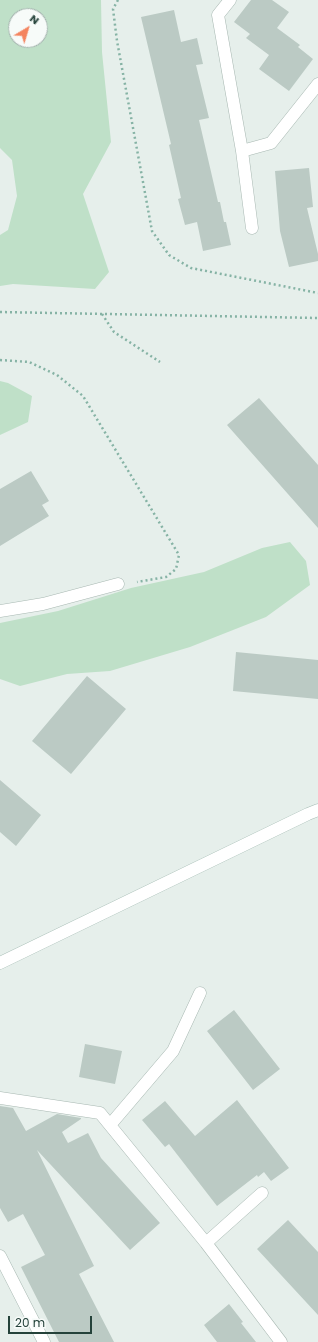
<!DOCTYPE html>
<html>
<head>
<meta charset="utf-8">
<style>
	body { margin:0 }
	#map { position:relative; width:318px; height:1342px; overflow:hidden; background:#e6efeb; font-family:Poppins,sans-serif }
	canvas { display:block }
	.north { position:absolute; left:8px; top:8px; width:40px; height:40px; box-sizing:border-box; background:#f7fbf9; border:1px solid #a3b1ad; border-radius:50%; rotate:38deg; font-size:11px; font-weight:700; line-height:16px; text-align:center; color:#24423a }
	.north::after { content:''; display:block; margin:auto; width:14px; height:18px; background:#f4845f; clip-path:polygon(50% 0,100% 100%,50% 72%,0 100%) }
	.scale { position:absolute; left:8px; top:1316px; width:84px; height:18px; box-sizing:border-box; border:2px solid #24423a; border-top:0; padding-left:5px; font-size:12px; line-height:14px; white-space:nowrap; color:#24423a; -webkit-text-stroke:3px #f7fbf9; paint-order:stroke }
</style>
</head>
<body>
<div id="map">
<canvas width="318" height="1342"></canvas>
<div class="north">N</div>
<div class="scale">20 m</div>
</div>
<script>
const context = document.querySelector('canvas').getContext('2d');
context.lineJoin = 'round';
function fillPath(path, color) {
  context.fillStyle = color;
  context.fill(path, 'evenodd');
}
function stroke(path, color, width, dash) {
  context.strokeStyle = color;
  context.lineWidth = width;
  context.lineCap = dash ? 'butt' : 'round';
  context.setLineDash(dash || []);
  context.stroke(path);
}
const green = new Path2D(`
	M 0,0 L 101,0 L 102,52 L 111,142 L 83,194 L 109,272 L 95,289 L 13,284 L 0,286 L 0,235 L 8,230 L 17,196 L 12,160 L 0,148 ZM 16,16 L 40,16 L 40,40 L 16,40 Z
	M 0,381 L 8,383 L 32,396 L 28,422 L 0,435 Z
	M 290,542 L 306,561 L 310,585 L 266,617 L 190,647 L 110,671 L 67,674 L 20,686 L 0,679 L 0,623 L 58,611 L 131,588 L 204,572 L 262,548 Z`);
const building = new Path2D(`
	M 251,0 L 272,0 L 289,12 L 277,28 L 300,45 L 298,47 L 313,59 L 289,91 L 259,69 L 269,55 L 246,38 L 250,34 L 234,22 Z
	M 174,10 L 181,42 L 197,38 L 203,64 L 196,65 L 209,118 L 199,120 L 218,202 L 220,202 L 224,222 L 226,222 L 231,245 L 203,251 L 197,222 L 185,225 L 178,199 L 181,198 L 169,145 L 171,144 L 141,17 Z
	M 309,168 L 313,207 L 307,208 L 318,254 L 318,261 L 289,267 L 280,231 L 275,171 Z
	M 259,398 L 318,465 L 318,528 L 227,425 Z
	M 31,471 L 49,501 L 42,505 L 49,516 L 0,546 L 0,489 Z
	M 236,652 L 318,660 L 318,699 L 233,691 Z
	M 87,676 L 126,709 L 71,774 L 32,741 Z
	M 0,780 L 41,815 L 16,846 L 0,832 Z
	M 234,1010 L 280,1069 L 253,1090 L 207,1031 Z
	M 85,1044 L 122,1051 L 115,1084 L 79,1077 Z
	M 237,1100 L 289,1168 L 271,1181 L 264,1172 L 258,1177 L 257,1175 L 217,1206 L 169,1144 L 165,1147 L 142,1120 L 165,1101 L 195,1136 Z
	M 0,1106 L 13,1108 L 26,1131 L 57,1114 L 81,1118 L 81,1119 L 62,1132 L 68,1143 L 88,1133 L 101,1158 L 160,1223 L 130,1250 L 37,1150 L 94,1266 L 79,1274 L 114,1342 L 59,1342 L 21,1267 L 45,1255 L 23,1214 L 8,1222 L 0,1208 Z
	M 288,1220 L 318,1252 L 318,1315 L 257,1249 Z
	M 229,1304 L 243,1322 L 241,1323 L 256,1342 L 217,1342 L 204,1325 Z`);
const path = new Path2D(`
	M 118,0 L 113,9 L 117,41 L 152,231 L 169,255 L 191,268 L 318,293
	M 0,312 L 318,318
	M 102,314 L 114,332 L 160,362
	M 0,360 L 29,362 L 57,375 L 83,396 L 179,555 L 176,569 L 166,577 L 137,582`);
const street = new Path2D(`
	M 230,0 L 218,15 L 242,151 L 252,228
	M 242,151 L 271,143 L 318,84
	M 0,611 L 43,604 L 118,584
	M 0,1098 L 100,1113 L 206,1243 L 281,1342
	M 110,1125 L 173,1051 L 200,993
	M 206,1243 L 262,1193
	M 0,1256 L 44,1342`);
const secondary = new Path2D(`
	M 0,963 L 308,814 L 318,810`);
fillPath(green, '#bfe0c8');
fillPath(building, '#bbcac4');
stroke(street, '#a8b8b2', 13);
stroke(secondary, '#a4bbb3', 13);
stroke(path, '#86b3a5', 2.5, [2, 3]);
stroke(street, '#fff', 12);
stroke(secondary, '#fff', 12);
</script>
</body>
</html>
